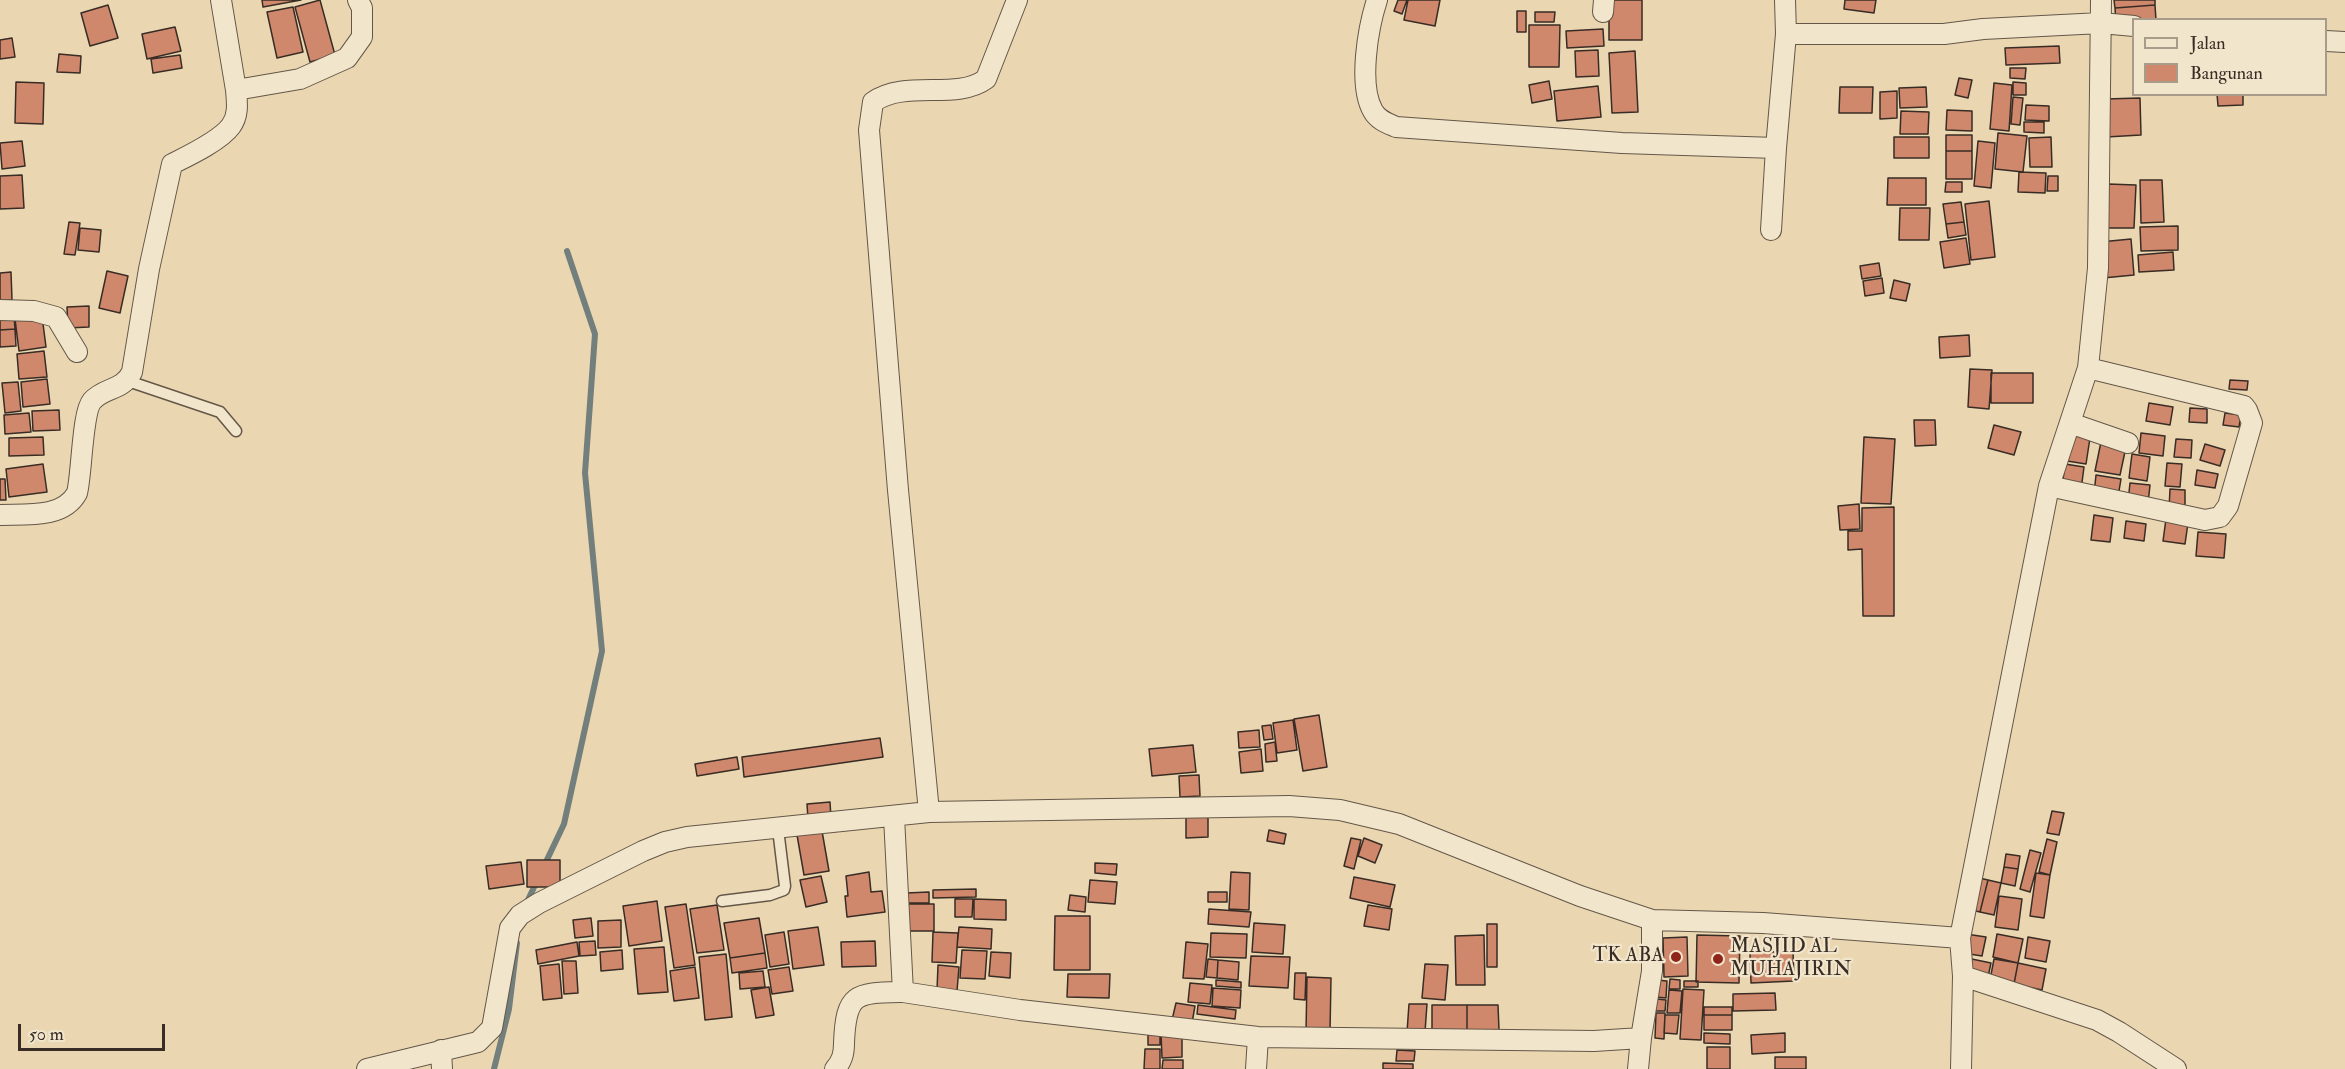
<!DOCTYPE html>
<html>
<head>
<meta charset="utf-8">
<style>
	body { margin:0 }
	#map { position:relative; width:2345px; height:1069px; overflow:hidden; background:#ead7b1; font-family:"IM FELL Double Pica",serif }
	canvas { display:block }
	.legend { position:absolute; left:2132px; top:18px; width:195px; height:78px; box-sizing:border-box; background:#f1e5cc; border:2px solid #a79b89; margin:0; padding:8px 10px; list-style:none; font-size:18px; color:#382c25 }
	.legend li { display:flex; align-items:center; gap:12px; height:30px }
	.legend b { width:30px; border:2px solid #a79b89 }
	.scale { position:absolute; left:18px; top:1024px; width:147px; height:27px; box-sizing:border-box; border:3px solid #382c25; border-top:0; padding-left:8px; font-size:18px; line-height:21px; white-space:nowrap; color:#382c25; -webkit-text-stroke:4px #f1e5cc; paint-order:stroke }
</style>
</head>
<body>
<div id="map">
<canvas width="2345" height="1069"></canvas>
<ul class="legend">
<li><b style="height:8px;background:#f1e5cc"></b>Jalan</li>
<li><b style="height:16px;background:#cf886c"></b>Bangunan</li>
</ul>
<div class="scale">50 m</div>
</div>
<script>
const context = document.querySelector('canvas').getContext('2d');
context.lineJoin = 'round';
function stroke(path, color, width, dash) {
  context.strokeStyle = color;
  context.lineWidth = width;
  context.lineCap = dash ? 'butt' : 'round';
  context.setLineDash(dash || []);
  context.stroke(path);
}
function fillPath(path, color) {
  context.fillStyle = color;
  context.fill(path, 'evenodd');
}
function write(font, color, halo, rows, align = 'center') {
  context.font = font + ' "IM FELL Double Pica",serif';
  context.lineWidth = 4.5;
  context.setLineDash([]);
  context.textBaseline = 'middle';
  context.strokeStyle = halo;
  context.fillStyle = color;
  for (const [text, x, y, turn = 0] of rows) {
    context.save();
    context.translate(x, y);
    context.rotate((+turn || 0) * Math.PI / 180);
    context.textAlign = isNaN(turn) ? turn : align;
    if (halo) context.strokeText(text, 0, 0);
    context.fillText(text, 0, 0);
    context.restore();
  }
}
const stream = new Path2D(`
	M 544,866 L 564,824 L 602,651 L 585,473 L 595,334 L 567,251
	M 526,904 L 537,881
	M 494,1069 L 509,1009 L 517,943`);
const building = new Path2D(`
	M 262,0 L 301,0 L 263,7 Z
	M 320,0 L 335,55 L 310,62 L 295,7 Z
	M 1398,0 L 1407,0 L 1402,14 L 1394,11 Z
	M 1408,0 L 1440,0 L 1435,26 L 1404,20 Z
	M 1609,0 L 1642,0 L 1642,40 L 1609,40 Z
	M 1845,0 L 1876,0 L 1874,13 L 1844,9 Z
	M 2114,0 L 2155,0 L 2155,5 L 2115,8 Z
	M 108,5 L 118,38 L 90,46 L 81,13 Z
	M 2155,5 L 2156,20 L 2134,20 L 2116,24 L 2115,8 Z
	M 293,7 L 303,52 L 277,58 L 267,12 Z
	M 1517,11 L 1526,11 L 1526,32 L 1517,32 Z
	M 1535,12 L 1555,12 L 1554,22 L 1535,22 Z
	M 1529,25 L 1560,25 L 1559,67 L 1529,67 Z
	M 175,27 L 181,51 L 147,59 L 142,34 Z
	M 1603,29 L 1604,46 L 1567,48 L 1566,31 Z
	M 12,38 L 15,57 L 0,59 L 0,40 Z
	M 2059,46 L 2060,63 L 2006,65 L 2005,48 Z
	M 1598,50 L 1599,76 L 1576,77 L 1575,51 Z
	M 1635,51 L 1638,112 L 1612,113 L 1609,53 Z
	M 59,54 L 81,56 L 80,73 L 57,72 Z
	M 180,55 L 182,68 L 153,73 L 151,59 Z
	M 2010,68 L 2026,68 L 2025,79 L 2010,78 Z
	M 1959,78 L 1972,80 L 1968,98 L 1955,95 Z
	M 1549,81 L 1552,99 L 1532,103 L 1529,85 Z
	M 16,82 L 44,83 L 43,124 L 15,123 Z
	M 2013,82 L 2026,83 L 2026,95 L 2013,95 Z
	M 1994,83 L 2012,85 L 2009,131 L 1990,129 Z
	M 1598,86 L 1601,117 L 1557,121 L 1554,91 Z
	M 1840,87 L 1873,87 L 1872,113 L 1839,113 Z
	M 1926,87 L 1927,107 L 1900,108 L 1899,88 Z
	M 1897,91 L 1897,118 L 1880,119 L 1880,92 Z
	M 2217,94 L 2243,94 L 2243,105 L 2218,106 Z
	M 2013,97 L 2023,98 L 2020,125 L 2011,124 Z
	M 2140,98 L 2141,135 L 2106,137 L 2105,99 Z
	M 2026,105 L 2049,106 L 2049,121 L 2025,120 Z
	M 1947,110 L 1972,111 L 1972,131 L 1946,130 Z
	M 1901,111 L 1929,112 L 1928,134 L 1900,134 Z
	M 2024,122 L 2044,122 L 2044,133 L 2024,132 Z
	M 1998,133 L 2027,136 L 2023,172 L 1995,169 Z
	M 1946,135 L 1972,135 L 1972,151 L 1946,151 Z
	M 1894,137 L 1929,137 L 1929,158 L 1894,158 Z
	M 2051,137 L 2052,167 L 2030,167 L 2029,138 Z
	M 22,141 L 25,166 L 2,169 L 0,143 Z
	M 1978,141 L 1995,143 L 1991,188 L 1974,186 Z
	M 1946,151 L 1972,151 L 1972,179 L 1946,179 Z
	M 2019,172 L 2046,173 L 2045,193 L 2018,192 Z
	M 22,175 L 24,208 L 0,209 L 0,176 Z
	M 2048,176 L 2058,176 L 2058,191 L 2047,191 Z
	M 1888,178 L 1926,178 L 1926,205 L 1887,205 Z
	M 2140,180 L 2162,180 L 2164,222 L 2141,223 Z
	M 1946,182 L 1962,182 L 1962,192 L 1945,192 Z
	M 2108,184 L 2136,185 L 2134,228 L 2107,228 Z
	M 1989,201 L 1995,257 L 1971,260 L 1965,204 Z
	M 1961,202 L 1964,222 L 1946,224 L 1943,204 Z
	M 1900,208 L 1930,208 L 1929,240 L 1899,240 Z
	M 69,222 L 80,223 L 75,255 L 64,254 Z
	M 1964,222 L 1966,235 L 1948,238 L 1946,224 Z
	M 2178,226 L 2178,250 L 2141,251 L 2140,227 Z
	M 80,228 L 101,230 L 99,252 L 78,250 Z
	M 1966,238 L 1970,264 L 1944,268 L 1940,242 Z
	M 2131,239 L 2134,275 L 2103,278 L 2100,242 Z
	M 2173,252 L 2174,270 L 2139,272 L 2138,255 Z
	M 1879,263 L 1881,276 L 1862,279 L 1860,266 Z
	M 107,271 L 128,276 L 120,313 L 99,308 Z
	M 11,272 L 12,300 L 0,301 L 0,273 Z
	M 1882,278 L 1884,293 L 1865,296 L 1863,281 Z
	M 1894,280 L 1910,284 L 1906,301 L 1890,298 Z
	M 89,306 L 89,327 L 68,328 L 67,307 Z
	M 14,316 L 15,329 L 0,330 L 0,317 Z
	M 42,316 L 46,347 L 19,351 L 15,319 Z
	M 15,329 L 16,346 L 0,347 L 0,330 Z
	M 1969,335 L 1970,356 L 1940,358 L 1939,337 Z
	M 44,351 L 47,377 L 19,379 L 17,354 Z
	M 1970,369 L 1992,370 L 1989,409 L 1968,407 Z
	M 1991,373 L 2033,373 L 2033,403 L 1991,403 Z
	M 47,379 L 50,404 L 23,407 L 21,382 Z
	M 2230,380 L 2248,381 L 2247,390 L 2229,389 Z
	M 18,382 L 21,411 L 5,413 L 2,383 Z
	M 2149,403 L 2173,407 L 2170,425 L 2146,421 Z
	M 2190,408 L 2207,409 L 2207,423 L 2189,422 Z
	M 59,410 L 60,430 L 33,431 L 32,411 Z
	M 29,413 L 31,432 L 5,434 L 4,415 Z
	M 2225,413 L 2241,415 L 2239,427 L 2223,425 Z
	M 1914,420 L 1935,420 L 1936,445 L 1915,446 Z
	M 1994,425 L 2021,432 L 2014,455 L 1988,448 Z
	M 2141,433 L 2165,436 L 2163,456 L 2139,453 Z
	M 2071,435 L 2090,438 L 2086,464 L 2067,461 Z
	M 43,437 L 44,455 L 9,456 L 9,438 Z
	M 1864,437 L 1895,439 L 1891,504 L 1861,503 Z
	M 2176,439 L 2192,440 L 2191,458 L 2174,457 Z
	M 2101,442 L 2126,447 L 2120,475 L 2095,471 Z
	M 2205,444 L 2225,450 L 2220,466 L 2200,460 Z
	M 2132,454 L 2150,457 L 2147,481 L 2129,478 Z
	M 2167,463 L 2182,464 L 2180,487 L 2165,486 Z
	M 43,464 L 47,492 L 9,497 L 6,469 Z
	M 2065,464 L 2084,467 L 2081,490 L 2062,487 Z
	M 2197,470 L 2218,474 L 2215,488 L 2195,485 Z
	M 2096,475 L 2121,479 L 2118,497 L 2094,494 Z
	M 0,479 L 5,479 L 6,500 L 0,500 Z
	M 2130,483 L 2150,485 L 2148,504 L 2128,502 Z
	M 2170,489 L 2185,490 L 2185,510 L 2169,509 Z
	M 1859,504 L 1860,529 L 1840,530 L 1838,506 Z
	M 1894,507 L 1894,616 L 1863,616 L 1862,549 L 1848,550 L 1848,531 L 1862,531 L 1862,508 Z
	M 2094,515 L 2113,518 L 2110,542 L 2091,540 Z
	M 2166,519 L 2188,523 L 2185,544 L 2163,541 Z
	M 2126,521 L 2146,524 L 2144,541 L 2124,538 Z
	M 2198,532 L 2226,534 L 2224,558 L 2196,556 Z
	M 1319,715 L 1327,767 L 1303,771 L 1294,719 Z
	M 1293,720 L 1297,750 L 1277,753 L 1273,723 Z
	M 1271,725 L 1273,739 L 1264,740 L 1262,726 Z
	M 1259,730 L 1260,747 L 1239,748 L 1238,732 Z
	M 880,738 L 883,757 L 744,777 L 742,757 Z
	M 1275,742 L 1277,761 L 1266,762 L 1265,744 Z
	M 1193,745 L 1196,772 L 1152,776 L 1149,749 Z
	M 1261,749 L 1263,771 L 1241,773 L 1239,752 Z
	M 737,757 L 739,769 L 697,776 L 695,764 Z
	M 1199,775 L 1200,796 L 1180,797 L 1179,776 Z
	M 830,802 L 831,818 L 808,819 L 807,804 Z
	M 2052,811 L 2064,813 L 2059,835 L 2047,833 Z
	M 1208,814 L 1208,837 L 1186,838 L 1186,815 Z
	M 1269,830 L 1286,834 L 1284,844 L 1267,841 Z
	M 822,831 L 829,871 L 804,875 L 797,835 Z
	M 1351,838 L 1361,840 L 1354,869 L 1344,866 Z
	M 1364,838 L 1382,845 L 1375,863 L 1358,856 Z
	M 2047,839 L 2057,842 L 2050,875 L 2039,872 Z
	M 2030,850 L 2041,853 L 2030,892 L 2020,889 Z
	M 2006,854 L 2020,856 L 2018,869 L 2004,867 Z
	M 527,860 L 560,860 L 560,887 L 527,887 Z
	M 521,862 L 524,884 L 489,889 L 486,866 Z
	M 1095,863 L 1117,864 L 1116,875 L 1095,873 Z
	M 2004,867 L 2018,869 L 2015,886 L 2001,883 Z
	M 869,872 L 871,892 L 882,891 L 885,912 L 847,917 L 845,896 L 848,896 L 846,876 Z
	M 1231,872 L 1250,873 L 1249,910 L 1229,909 Z
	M 2036,873 L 2050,875 L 2044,918 L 2030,916 Z
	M 821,876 L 827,902 L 806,907 L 800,880 Z
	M 1354,877 L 1395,885 L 1390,907 L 1350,898 Z
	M 1975,877 L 1988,880 L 1980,912 L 1968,909 Z
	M 1090,880 L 1117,882 L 1115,904 L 1088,902 Z
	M 1988,880 L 2001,883 L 1994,915 L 1980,912 Z
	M 976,889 L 976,897 L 933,898 L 933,890 Z
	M 929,892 L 929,903 L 906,903 L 906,893 Z
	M 1208,892 L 1227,892 L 1227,902 L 1208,902 Z
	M 1070,895 L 1086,897 L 1085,912 L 1068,910 Z
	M 1999,896 L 2022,899 L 2018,930 L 1995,927 Z
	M 955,899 L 973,899 L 972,917 L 955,917 Z
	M 974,899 L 1006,900 L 1006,920 L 974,919 Z
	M 657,901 L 662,941 L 629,946 L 623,906 Z
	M 686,904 L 695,965 L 674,968 L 665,907 Z
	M 902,904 L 934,904 L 934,931 L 901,931 Z
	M 717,905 L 724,950 L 697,953 L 690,909 Z
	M 1368,905 L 1392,909 L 1389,930 L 1364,926 Z
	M 1209,909 L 1251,912 L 1249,927 L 1208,924 Z
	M 1055,916 L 1090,916 L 1090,970 L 1054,970 Z
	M 591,918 L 593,936 L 575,938 L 573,920 Z
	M 759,918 L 765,953 L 730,958 L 724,923 Z
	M 621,920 L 621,947 L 598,948 L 598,921 Z
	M 1254,923 L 1285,925 L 1283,954 L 1252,952 Z
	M 1487,924 L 1497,924 L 1497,967 L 1487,967 Z
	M 818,927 L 824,965 L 793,969 L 788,931 Z
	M 959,927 L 992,929 L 991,949 L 957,947 Z
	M 784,932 L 789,964 L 770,967 L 765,935 Z
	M 933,932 L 958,933 L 956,963 L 932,962 Z
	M 1211,933 L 1247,934 L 1246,958 L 1210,957 Z
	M 1966,934 L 1986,937 L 1982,956 L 1963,953 Z
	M 1997,934 L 2023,939 L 2018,963 L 1993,957 Z
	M 1484,935 L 1485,985 L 1456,985 L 1455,936 Z
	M 1697,935 L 1740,936 L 1739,983 L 1696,982 Z
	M 1687,937 L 1688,976 L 1664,977 L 1663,938 Z
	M 2028,937 L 2050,941 L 2046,962 L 2025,958 Z
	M 595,941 L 596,955 L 580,956 L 579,942 Z
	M 875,941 L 876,966 L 842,967 L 841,942 Z
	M 577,942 L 579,956 L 538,964 L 536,950 Z
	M 1186,942 L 1208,944 L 1204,979 L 1183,978 Z
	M 664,947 L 668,992 L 638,994 L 634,949 Z
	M 622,950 L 623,969 L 601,971 L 600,952 Z
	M 962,950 L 987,951 L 985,979 L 960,978 Z
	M 1793,951 L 1794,981 L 1751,983 L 1750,953 Z
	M 991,952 L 1011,953 L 1010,978 L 989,976 Z
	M 765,953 L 767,968 L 732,973 L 730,958 Z
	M 726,954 L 732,1017 L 705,1020 L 699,957 Z
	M 1251,956 L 1290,957 L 1288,988 L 1249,986 Z
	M 1967,958 L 1991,963 L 1988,977 L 1965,973 Z
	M 1208,959 L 1218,960 L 1217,978 L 1206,977 Z
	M 1994,959 L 2018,963 L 2014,984 L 1990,980 Z
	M 1218,960 L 1239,962 L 1238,980 L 1217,978 Z
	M 562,961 L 576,961 L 578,993 L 564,994 Z
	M 2018,963 L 2046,969 L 2042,990 L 2014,984 Z
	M 559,964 L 562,998 L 543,1000 L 540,966 Z
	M 1425,964 L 1448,965 L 1445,1000 L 1422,998 Z
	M 938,965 L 959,967 L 957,991 L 937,990 Z
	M 695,967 L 699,998 L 674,1001 L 670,971 Z
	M 789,967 L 793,991 L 772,994 L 768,970 Z
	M 763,971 L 765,987 L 740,989 L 739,973 Z
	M 1295,973 L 1306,973 L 1305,1000 L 1294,999 Z
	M 1068,974 L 1110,974 L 1109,998 L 1067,997 Z
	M 1307,977 L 1331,978 L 1330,1032 L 1306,1032 Z
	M 1670,979 L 1680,980 L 1680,989 L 1669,989 Z
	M 1216,980 L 1241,982 L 1241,988 L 1216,986 Z
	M 1657,980 L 1667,981 L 1666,998 L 1656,997 Z
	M 1684,981 L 1698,981 L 1698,987 L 1684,987 Z
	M 1190,983 L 1212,985 L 1210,1004 L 1188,1002 Z
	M 769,987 L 774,1015 L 756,1018 L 751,990 Z
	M 1213,988 L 1241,990 L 1240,1008 L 1212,1006 Z
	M 1683,989 L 1704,990 L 1701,1040 L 1680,1039 Z
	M 1669,990 L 1682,991 L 1680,1013 L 1667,1013 Z
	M 1775,993 L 1776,1010 L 1733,1011 L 1733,994 Z
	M 1657,999 L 1666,1000 L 1665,1011 L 1655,1011 Z
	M 1176,1003 L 1195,1006 L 1192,1023 L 1172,1020 Z
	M 1409,1004 L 1427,1004 L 1425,1032 L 1407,1032 Z
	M 1198,1005 L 1236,1010 L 1235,1019 L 1197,1014 Z
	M 1432,1005 L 1467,1005 L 1467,1031 L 1432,1031 Z
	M 1467,1005 L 1498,1005 L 1499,1030 L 1467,1031 Z
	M 1704,1007 L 1732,1007 L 1732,1015 L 1704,1015 Z
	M 1656,1013 L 1665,1013 L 1664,1039 L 1655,1038 Z
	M 1665,1015 L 1679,1015 L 1677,1034 L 1664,1033 Z
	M 1704,1015 L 1732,1015 L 1732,1030 L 1704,1030 Z
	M 1148,1030 L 1160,1030 L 1160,1045 L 1148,1045 Z
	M 1161,1033 L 1182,1033 L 1182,1057 L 1162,1058 Z
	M 1704,1033 L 1730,1034 L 1730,1044 L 1704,1043 Z
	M 1785,1033 L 1785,1052 L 1752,1054 L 1751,1035 Z
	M 1707,1047 L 1730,1047 L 1730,1069 L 1707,1069 Z
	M 1145,1049 L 1160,1049 L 1160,1069 L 1144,1069 Z
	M 1397,1050 L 1415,1051 L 1414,1061 L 1396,1061 Z
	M 1775,1057 L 1806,1057 L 1806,1069 L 1775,1069 Z
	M 1163,1060 L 1183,1060 L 1183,1069 L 1162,1069 Z
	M 1383,1063 L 1413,1064 L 1413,1069 L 1383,1069 Z`);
const service = new Path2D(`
	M 128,381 L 220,412 L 236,431
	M 722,901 L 770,895 L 784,890 L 785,886 L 778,829`);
const minor = new Path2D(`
	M 221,0 L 236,90
	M 1377,0 C 1368,28 1358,85 1373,111 C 1378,120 1387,123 1396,127 L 1622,143 L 1776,148
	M 1603,12 L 1604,0
	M 1786,34 L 1944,34 L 1983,29 L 2101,23 L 2134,26
	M 2326,41 L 2345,42
	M 1771,230 L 1776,148 L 1786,34 L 1785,0
	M 0,310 L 34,311 L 56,317 L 77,352
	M 2070,423 L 2128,443
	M 2049,486 L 2205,520 L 2220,517 L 2228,506 L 2252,423 L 2247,410 L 2244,406 L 2088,368
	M 0,515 C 25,514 63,519 77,493 C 82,474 82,413 92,401 C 104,387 123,391 132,372 L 149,269 L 172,164 C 188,156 220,141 231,126 C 239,115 237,102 236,90 L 300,79 L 347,58 L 362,37 L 362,8 L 358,0
	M 929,812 L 898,490 L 869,130 L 873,102 C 906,79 956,101 986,79 L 1017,0
	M 894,817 L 903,992 L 1020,1010 L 1258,1037 L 1594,1041 L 1641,1038 L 1652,971 L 1652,920
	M 1963,976 L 2097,1020 L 2119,1032 L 2176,1069
	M 441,1050 L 442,1069
	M 367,1069 L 478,1042 L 492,1028 L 510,928 L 520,915 L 539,903 L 643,851 L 665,842 L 687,837 L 929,812 L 1289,806 L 1340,810 L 1399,824 L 1580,896 L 1652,920 L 1763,923 L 1960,938
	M 835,1069 C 842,1061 844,1054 844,1043 C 846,992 856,993 903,992
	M 1256,1069 L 1258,1037
	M 1638,1069 L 1641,1038
	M 1961,1069 L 1963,976 L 1960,938 L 2049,486 L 2088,368 L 2098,268 L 2101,0`);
const markers = [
	[1676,957,6,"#8f2418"],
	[1718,959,6,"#8f2418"]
];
const poiNames = [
	["MASJID AL",1730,948],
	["MUHAJIRIN",1730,971],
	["TK ABA",1664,957,"right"]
];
stroke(stream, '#737f7c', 6);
fillPath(building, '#cf886c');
stroke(building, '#382c25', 1.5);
stroke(service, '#645748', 13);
stroke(minor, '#645748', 22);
stroke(service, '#f1e5cc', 10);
stroke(minor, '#f1e5cc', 20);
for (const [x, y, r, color] of markers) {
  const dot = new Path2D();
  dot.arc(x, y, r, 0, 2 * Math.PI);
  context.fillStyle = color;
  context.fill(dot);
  stroke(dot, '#f1e5cc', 2);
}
write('20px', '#382c25', '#f1e5cc', poiNames, 'left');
</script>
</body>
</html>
